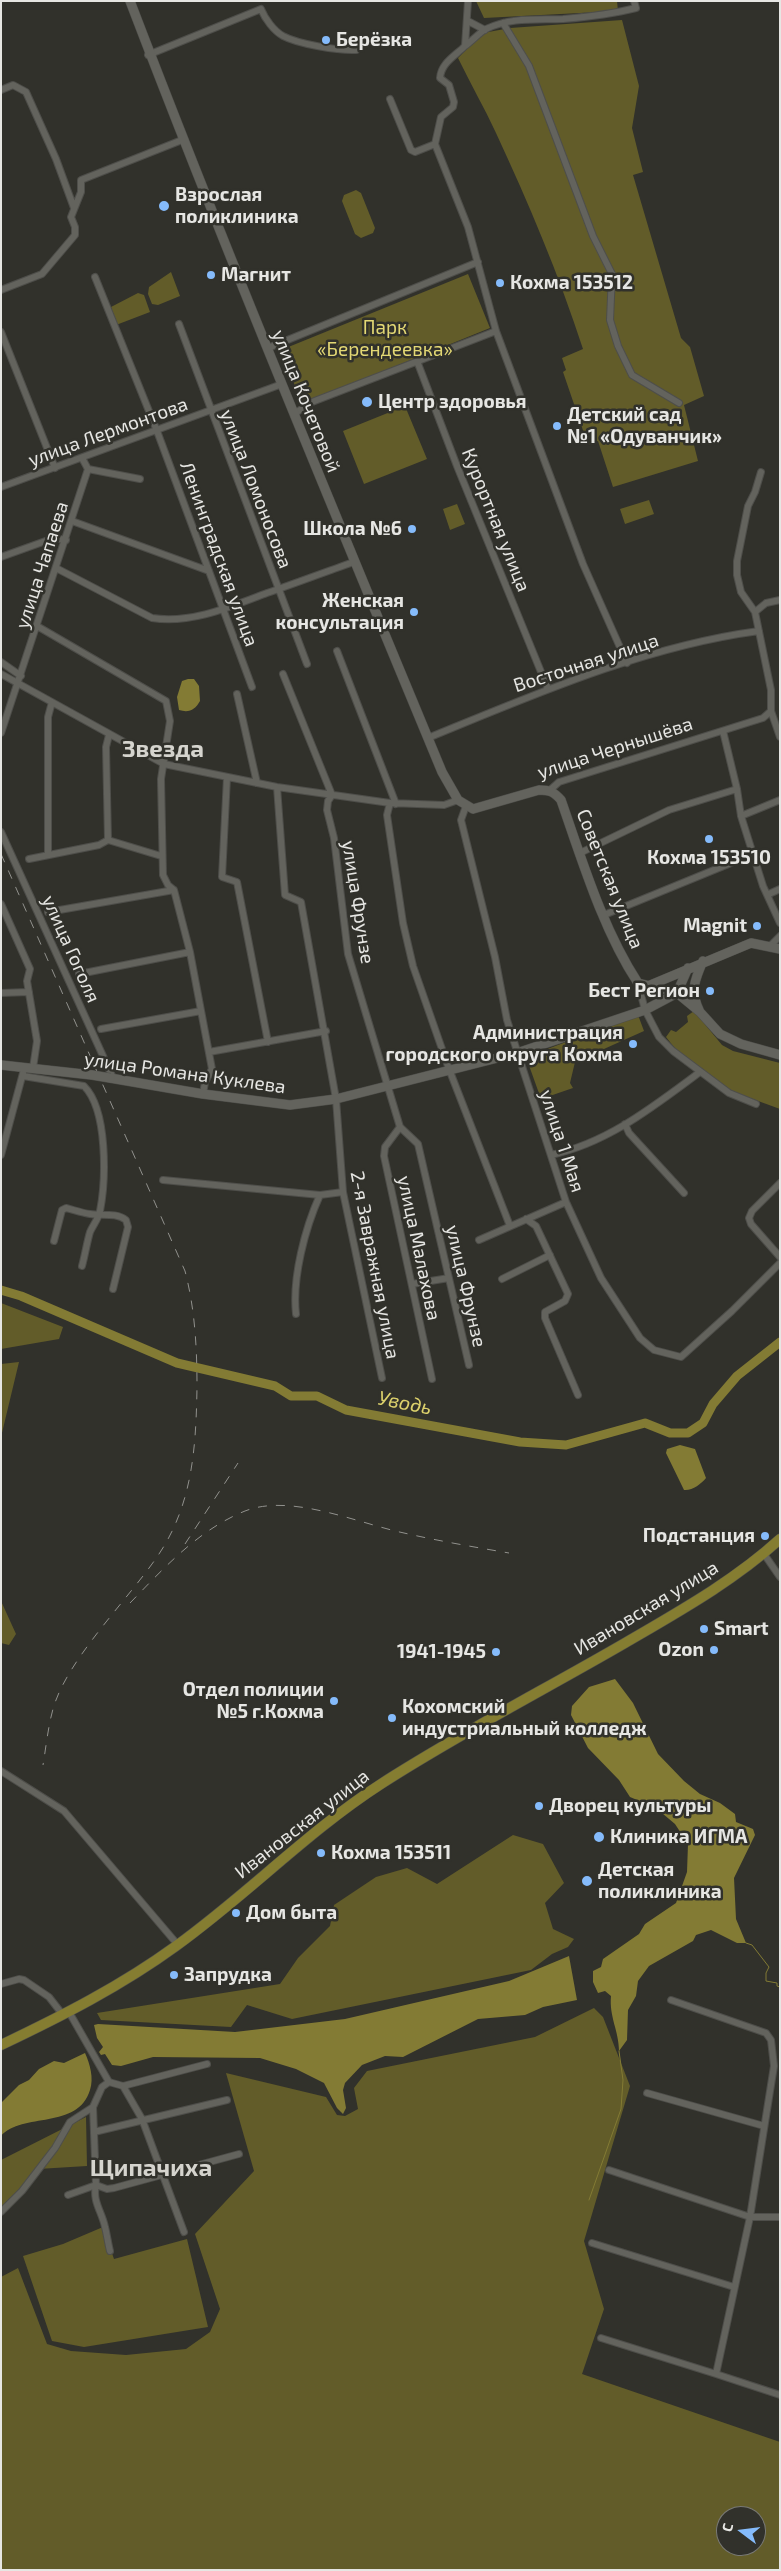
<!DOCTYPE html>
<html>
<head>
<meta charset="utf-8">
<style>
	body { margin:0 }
	#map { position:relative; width:781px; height:2571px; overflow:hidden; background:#31312b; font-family:"Exo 2",sans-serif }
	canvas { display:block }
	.frame { position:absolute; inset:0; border:2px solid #e6e6e3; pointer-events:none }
	.north { position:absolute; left:716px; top:2506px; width:50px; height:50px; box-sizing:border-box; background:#31312b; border:1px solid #797975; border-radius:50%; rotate:285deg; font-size:14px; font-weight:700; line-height:20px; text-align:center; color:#e6e6e3 }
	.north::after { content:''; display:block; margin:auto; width:18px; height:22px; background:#85bbfb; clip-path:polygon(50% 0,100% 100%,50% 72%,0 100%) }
</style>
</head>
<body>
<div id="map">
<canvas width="781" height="2571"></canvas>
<div class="frame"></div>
<div class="north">С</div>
</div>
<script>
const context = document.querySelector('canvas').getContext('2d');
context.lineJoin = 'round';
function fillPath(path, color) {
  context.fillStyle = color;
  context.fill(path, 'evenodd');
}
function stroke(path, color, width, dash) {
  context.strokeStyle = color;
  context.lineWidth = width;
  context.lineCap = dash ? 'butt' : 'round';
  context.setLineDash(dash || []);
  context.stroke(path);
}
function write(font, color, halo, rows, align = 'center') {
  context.font = font + ' "Exo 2",sans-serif';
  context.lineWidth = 5;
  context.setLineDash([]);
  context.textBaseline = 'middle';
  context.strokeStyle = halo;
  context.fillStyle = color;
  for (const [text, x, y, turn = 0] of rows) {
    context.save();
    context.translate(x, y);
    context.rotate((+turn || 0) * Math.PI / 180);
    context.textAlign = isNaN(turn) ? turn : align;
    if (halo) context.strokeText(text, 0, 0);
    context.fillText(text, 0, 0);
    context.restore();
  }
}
const green = new Path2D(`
	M 476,1 L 617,1 L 618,11 L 484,18 Z
	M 622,20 L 639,86 L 632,128 L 643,172 L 633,175 L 681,338 L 690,347 L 704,396 L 684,405 L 698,461 L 613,487 L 598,441 L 588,445 L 563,372 L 566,370 L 562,358 L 583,349 C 559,275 529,204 496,133 C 484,107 470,83 458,58 L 483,33 L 510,28 Z
	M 356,190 L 361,193 L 375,228 L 373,233 L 361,238 L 355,234 L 342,201 L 344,195 Z
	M 171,272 L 180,296 L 158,305 L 152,304 L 148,294 L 149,287 Z
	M 468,274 L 490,328 L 302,404 L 281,350 Z
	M 138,293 L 144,295 L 150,312 L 116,325 L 111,307 Z
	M 405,406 L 427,459 L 364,484 L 343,431 Z
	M 649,500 L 654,514 L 625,524 L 620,509 Z
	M 457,504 L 465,524 L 450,530 L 443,509 Z
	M 694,1011 L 722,1045 L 733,1051 L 780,1063 L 780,1109 L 728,1090 L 677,1051 L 666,1037 L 671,1030 L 676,1032 L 688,1022 L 687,1016 Z
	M 638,1015 L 644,1031 L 575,1062 L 570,1083 L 573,1088 L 541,1099 L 526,1057 Z
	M 1,1303 L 63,1327 L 59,1339 L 1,1349 Z
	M 19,1362 L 1,1437 L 1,1364 Z
	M 1,1601 L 16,1634 L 9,1645 L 1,1643 Z
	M 513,1835 L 543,1844 L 564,1883 L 545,1903 L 553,1929 L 574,1939 L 568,1947 L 552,1954 L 531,1970 L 292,2019 L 247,2005 L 231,2027 L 101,2020 L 97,2013 L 280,1984 L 298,1958 L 330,1926 L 334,1905 L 376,1877 L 407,1868 L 437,1884 Z
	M 594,2008 L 603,2017 L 630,2086 L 584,2241 L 604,2309 L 582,2374 L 780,2442 L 780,2570 L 1,2570 L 1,2277 L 18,2268 L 47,2344 L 71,2351 L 126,2355 L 186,2349 L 210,2332 L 220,2309 L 195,2234 L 254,2171 L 226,2073 L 326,2097 L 337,2115 L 345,2116 L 358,2109 L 354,2088 L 367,2071 L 535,2037 ZM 726,2516 L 756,2516 L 756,2546 L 726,2546 Z
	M 86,2117 L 87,2166 L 38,2169 L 1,2212 L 1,2160 Z
	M 103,2227 L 114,2259 L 187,2239 L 208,2327 L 84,2347 L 52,2341 L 23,2256 L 63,2244 Z`);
const water = new Path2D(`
	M 188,679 L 194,679 L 199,686 L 200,701 C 195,710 189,713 179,710 L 177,697 L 182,681 Z
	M 680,1445 L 695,1449 L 706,1478 C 701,1484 692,1491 684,1490 L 666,1453 L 667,1449 Z
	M 615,1679 L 633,1703 L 658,1754 L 684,1781 L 700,1794 L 720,1803 L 735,1814 L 736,1822 L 753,1829 L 755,1835 L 734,1878 L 736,1919 L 746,1943 L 737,1943 L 711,1930 L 696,1935 L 693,1941 L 649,1966 L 638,1981 L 636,1996 L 628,2010 L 627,2040 L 619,2051 C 619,2031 609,2017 611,1996 L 605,1991 L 598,1993 L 593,1982 L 593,1971 L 601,1967 L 603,1959 L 639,1934 L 645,1924 L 676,1903 L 687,1872 L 688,1844 L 675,1824 L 656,1808 L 630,1797 L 619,1780 L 588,1748 L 571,1715 L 572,1706 L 589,1687 Z
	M 569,1956 L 577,2000 L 543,2007 L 525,2015 L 478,2019 L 403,2057 L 385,2056 L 362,2065 L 345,2083 L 343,2090 L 346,2108 L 343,2114 L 337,2108 L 324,2083 L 296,2069 L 260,2058 L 153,2057 L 121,2066 L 112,2065 L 105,2054 L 101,2055 L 99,2052 L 103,2047 L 97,2038 L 94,2025 L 98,2024 L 235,2032 L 345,2019 L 509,1981 Z
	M 85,2053 C 90,2064 94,2078 90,2090 C 78,2130 22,2112 1,2136 L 1,2103 L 19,2085 L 29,2080 L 39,2069 L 54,2061 L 64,2063 Z`);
const stream = new Path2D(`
	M 746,1943 L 752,1945 L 769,1967 L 766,1973 L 766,1981 L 777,1983 L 777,1986 L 780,1987
	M 589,2200 L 621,2109 L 623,2080 L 619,2051`);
const river = new Path2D(`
	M 1,1290 L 21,1296 L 177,1363 L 275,1386 L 291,1396 L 317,1396 L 346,1410 L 520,1442 L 566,1445 L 645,1423 L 670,1433 L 688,1433 L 703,1423 L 713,1404 L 737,1376 L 780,1342`);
const street = new Path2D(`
	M 468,21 L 485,30
	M 503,23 L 529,66 L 593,236 L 612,274 L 610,320 L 618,346 L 632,375 L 679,403
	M 465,46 C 472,41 479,33 486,29 C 511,17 536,20 563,19 C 587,17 612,14 636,8 L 634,1
	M 148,55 L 261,9 C 265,19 274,31 283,36 C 298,44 339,51 356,50
	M 1,90 L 13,85 L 26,92 L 56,159 L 74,208
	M 390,99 L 411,150 L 415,152 L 435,144
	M 435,144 L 468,227 L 496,331 L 583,564 L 627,663
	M 435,144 L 441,117 L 453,107 L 454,102 L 449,85 L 440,78 C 441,63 455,56 465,46 L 468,1
	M 95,277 L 157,431 L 252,687
	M 1,290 L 42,274 L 75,235 L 75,227 L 71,217 L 81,192 L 81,180 L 182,140
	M 179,324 L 307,664
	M 1,332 L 55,468
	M 268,348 L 478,262
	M 417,361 L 457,466 L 548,689
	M 294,414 L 312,402 L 496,331
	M 88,469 L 140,479
	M 761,472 L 755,492 L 748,506 L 737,561 L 737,575 L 741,592 L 755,612 L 771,690 L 771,711 L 780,737
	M 1,487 L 282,384
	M 72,521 L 209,571
	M 1,557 L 54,538 L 66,540
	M 56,568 L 152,618 C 191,624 230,607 267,593 C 296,583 325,572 354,562
	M 755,612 L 766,603 L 780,600
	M 37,626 L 166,701 L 170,721 L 161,779 L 163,875 L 168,885 L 174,890 L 190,952 L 212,1069 L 205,1082 L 203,1094
	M 337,651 L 396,804
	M 1,662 L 21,676
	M 1,674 L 164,764 L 277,787 L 390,803 L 444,805 L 458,800
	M 283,674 L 332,795 L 328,801 L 327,810 L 334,838 L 348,954 L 400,1127 L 418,1144 L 469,1365
	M 237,694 L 257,783
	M 723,731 L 737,789 L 741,816 L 763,886 L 780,923
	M 1,733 L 88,469 L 82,458
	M 428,738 C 533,695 645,646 759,631
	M 227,777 L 222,877 L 237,882 L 268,1042
	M 277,787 L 285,895 L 301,902 L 336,1099 L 343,1192 L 382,1378
	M 550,790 L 559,782 L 763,718 L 771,711
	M 390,803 L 387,815 L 403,923 L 413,966 L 449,1069 L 510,1226
	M 466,806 L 461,820 L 495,957 L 507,1020 L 566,1202 L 601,1278 L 640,1338 L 654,1350 L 681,1357 L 732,1311 L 780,1263
	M 741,816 L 780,800
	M 1,832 L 113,1078
	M 108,840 L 106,747 L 109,735
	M 580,853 L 669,810 L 737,789
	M 48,855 L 48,717 L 52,702
	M 29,859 L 99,845 L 108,840 L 161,856
	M 769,894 L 780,889
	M 1,904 L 30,969 L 27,981 L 37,1041 L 33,1068
	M 48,912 L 174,890
	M 604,915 L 753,854
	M 770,946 L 780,936
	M 79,974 L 190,952
	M 638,983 L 645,1010 L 659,1037 L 673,1051 L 729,1093 L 756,1104
	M 1,993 L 29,992
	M 101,1029 L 201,1011
	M 209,1052 L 326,1031
	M 23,1076 L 84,1086 C 108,1110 106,1180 100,1211 C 99,1218 93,1225 90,1232 C 87,1242 85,1255 82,1266
	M 625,1124 L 629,1133 L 684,1193
	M 400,1127 L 385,1147 L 384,1156 L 432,1379
	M 1,1155 L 23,1073
	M 551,1155 C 608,1143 654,1106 700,1072
	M 163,1180 L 320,1195
	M 780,1183 L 752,1211 L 749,1218 L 751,1224 L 780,1257
	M 526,1219 L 536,1226 L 568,1294 L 565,1301 L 545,1312 L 545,1318 L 578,1395
	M 479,1240 L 566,1202
	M 54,1241 L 62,1210 L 66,1208 C 74,1210 82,1213 90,1214 C 101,1216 116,1212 126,1220 L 128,1227 L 113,1289
	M 502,1279 L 550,1255
	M 412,1284 L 449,1278
	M 296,1314 C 292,1278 305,1228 320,1195 L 343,1192
	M 764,1554 L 780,1577
	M 1,1771 L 64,1811 L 178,1945
	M 1,1984 L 19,1979 L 24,1980 L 49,1997 L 63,2015
	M 69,2012 L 109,2082 L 123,2086 L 142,2119 L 184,2232
	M 109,2082 L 102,2087 L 93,2107 L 96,2185 C 92,2201 102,2212 105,2227 C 107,2235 108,2243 110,2251
	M 123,2086 L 207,2064
	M 647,2093 L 764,2126
	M 94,2132 L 227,2100
	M 609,2170 L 750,2217 L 774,2066 L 771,2040 L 766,2033 L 671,2000
	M 68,2195 L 96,2185 L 107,2189 L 114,2188 L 239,2154
	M 1,2212 L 22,2191 L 55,2148 L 70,2122 L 93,2107
	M 780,2217 L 750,2217 L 716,2374 L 780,2395
	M 592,2243 L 734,2287
	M 601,2338 L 716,2374`);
const secondary = new Path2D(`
	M 130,1 C 229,260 336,516 442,772 L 458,800 L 473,809 L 539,790 C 550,790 554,792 561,800 C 582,860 603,930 638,983 L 677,993 L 700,1012 L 720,1034 L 741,1044 L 780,1055
	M 648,986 L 751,943 L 780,949
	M 699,1010 C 690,991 695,979 703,961
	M 1,1065 L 92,1075
	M 110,1078 L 203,1094 L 290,1105 L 336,1099 L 517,1053 L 645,1010 L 677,993 L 688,968`);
const primary = new Path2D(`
	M 1,2045 C 62,2016 121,1986 176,1946 C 247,1895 308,1831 381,1784 C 460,1733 544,1690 625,1643 C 678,1612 734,1581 780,1539`);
const rail = new Path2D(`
	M 1,854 L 185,1271 C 195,1309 197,1348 197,1387 C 196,1446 193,1503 159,1554 C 129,1599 67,1659 53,1709 C 48,1727 46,1747 43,1765
	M 185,1544 L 238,1463
	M 130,1603 C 164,1568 198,1530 245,1511 C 291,1493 357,1523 404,1533 C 439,1541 474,1547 509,1553`);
const secondaryBridge = new Path2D(`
	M 92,1075 L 110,1078`);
const markers = [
	[326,40,5,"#85bbfb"],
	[164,206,6,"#85bbfb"],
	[211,275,5,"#85bbfb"],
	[500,283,5,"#85bbfb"],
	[367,402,6,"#85bbfb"],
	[557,426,5,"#85bbfb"],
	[412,529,5,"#85bbfb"],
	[414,612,5,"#85bbfb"],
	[709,839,5,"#85bbfb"],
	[757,926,5,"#85bbfb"],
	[710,991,5,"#85bbfb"],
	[633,1044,5,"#85bbfb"],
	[765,1536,5,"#85bbfb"],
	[704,1629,5,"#85bbfb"],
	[714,1650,5,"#85bbfb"],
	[496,1652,5,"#85bbfb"],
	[334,1701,5,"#85bbfb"],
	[392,1718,5,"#85bbfb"],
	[539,1806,5,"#85bbfb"],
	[599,1837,6,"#85bbfb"],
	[321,1853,5,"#85bbfb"],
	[587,1881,6,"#85bbfb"],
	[236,1913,5,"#85bbfb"],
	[174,1975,5,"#85bbfb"]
];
const poiNames = [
	["Берёзка",336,40],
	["Взрослая",175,195],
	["поликлиника",175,217],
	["Магнит",221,275],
	["Кохма 153512",510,283],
	["Центр здоровья",378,402],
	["Детский сад",567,415],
	["№1 «Одуванчик»",567,437],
	["Школа №6",402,529,"right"],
	["Женская",404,601,"right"],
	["консультация",404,623,"right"],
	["Кохма 153510",709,858,"center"],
	["Magnit",747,926,"right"],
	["Бест Регион",700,991,"right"],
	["Администрация",623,1033,"right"],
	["городского округа Кохма",623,1055,"right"],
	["Подстанция",755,1536,"right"],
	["Smart",714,1629],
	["Ozon",704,1650,"right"],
	["1941-1945",486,1652,"right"],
	["Отдел полиции",324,1690,"right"],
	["№5 г.Кохма",324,1712,"right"],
	["Кохомский",402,1707],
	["индустриальный колледж",402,1729],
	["Дворец культуры",549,1806],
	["Клиника ИГМА",610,1837],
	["Кохма 153511",331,1853],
	["Детская",598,1870],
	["поликлиника",598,1892],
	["Дом быта",246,1913],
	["Запрудка",184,1975]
];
const parkNames = [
	["Парк",385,328],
	["«Берендеевка»",385,350]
];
const streetNames = [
	["улица Кочетовой",306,401,68],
	["улица Лермонтова",108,432,-20],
	["улица Ломоносова",256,489,69],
	["Курортная улица",496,520,68],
	["Ленинградская улица",219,554,70],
	["улица Чапаева",42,565,-72],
	["Восточная улица",586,663,-18],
	["улица Чернышёва",615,748,-18],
	["Советская улица",610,879,68],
	["улица Фрунзе",358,902,81],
	["улица Гоголя",71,949,66],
	["улица Романа Куклева",185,1073,8],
	["улица 1 Мая",562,1141,72],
	["улица Малахова",419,1248,78],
	["2-я Завражная улица",375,1265,79],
	["улица Фрунзе",466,1286,77],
	["Ивановская улица",646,1608,-31],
	["Ивановская улица",302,1824,-38]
];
const waterNames = [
	["Уводь",405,1403,11]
];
const districtNames = [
	["Звезда",163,749],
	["Щипачиха",151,2168]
];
fillPath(green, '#625c29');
fillPath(water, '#837b34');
stroke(stream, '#837b34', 1);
stroke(river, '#837b34', 9);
stroke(street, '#4e4e4a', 8);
stroke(secondary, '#4e4e4a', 10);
stroke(primary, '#4e4e4a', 11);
stroke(street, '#63635d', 6);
stroke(secondary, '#63635d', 9);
stroke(primary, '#857d31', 10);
stroke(rail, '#92928e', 1, [9, 9]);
stroke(secondaryBridge, '#4e4e4a', 10, []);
stroke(secondaryBridge, '#63635d', 9);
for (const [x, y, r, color] of markers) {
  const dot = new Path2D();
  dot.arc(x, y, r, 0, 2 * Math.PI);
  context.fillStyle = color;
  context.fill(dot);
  stroke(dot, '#31312b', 2);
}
write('bold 19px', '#e6e6e3', '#31312b', poiNames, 'left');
write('19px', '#e3d874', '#31312b', parkNames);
write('19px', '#e6e6e3', '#31312b', streetNames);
write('italic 20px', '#dcd16c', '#31312b', waterNames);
write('bold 24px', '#d5d4ce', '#31312b', districtNames);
</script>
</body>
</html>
